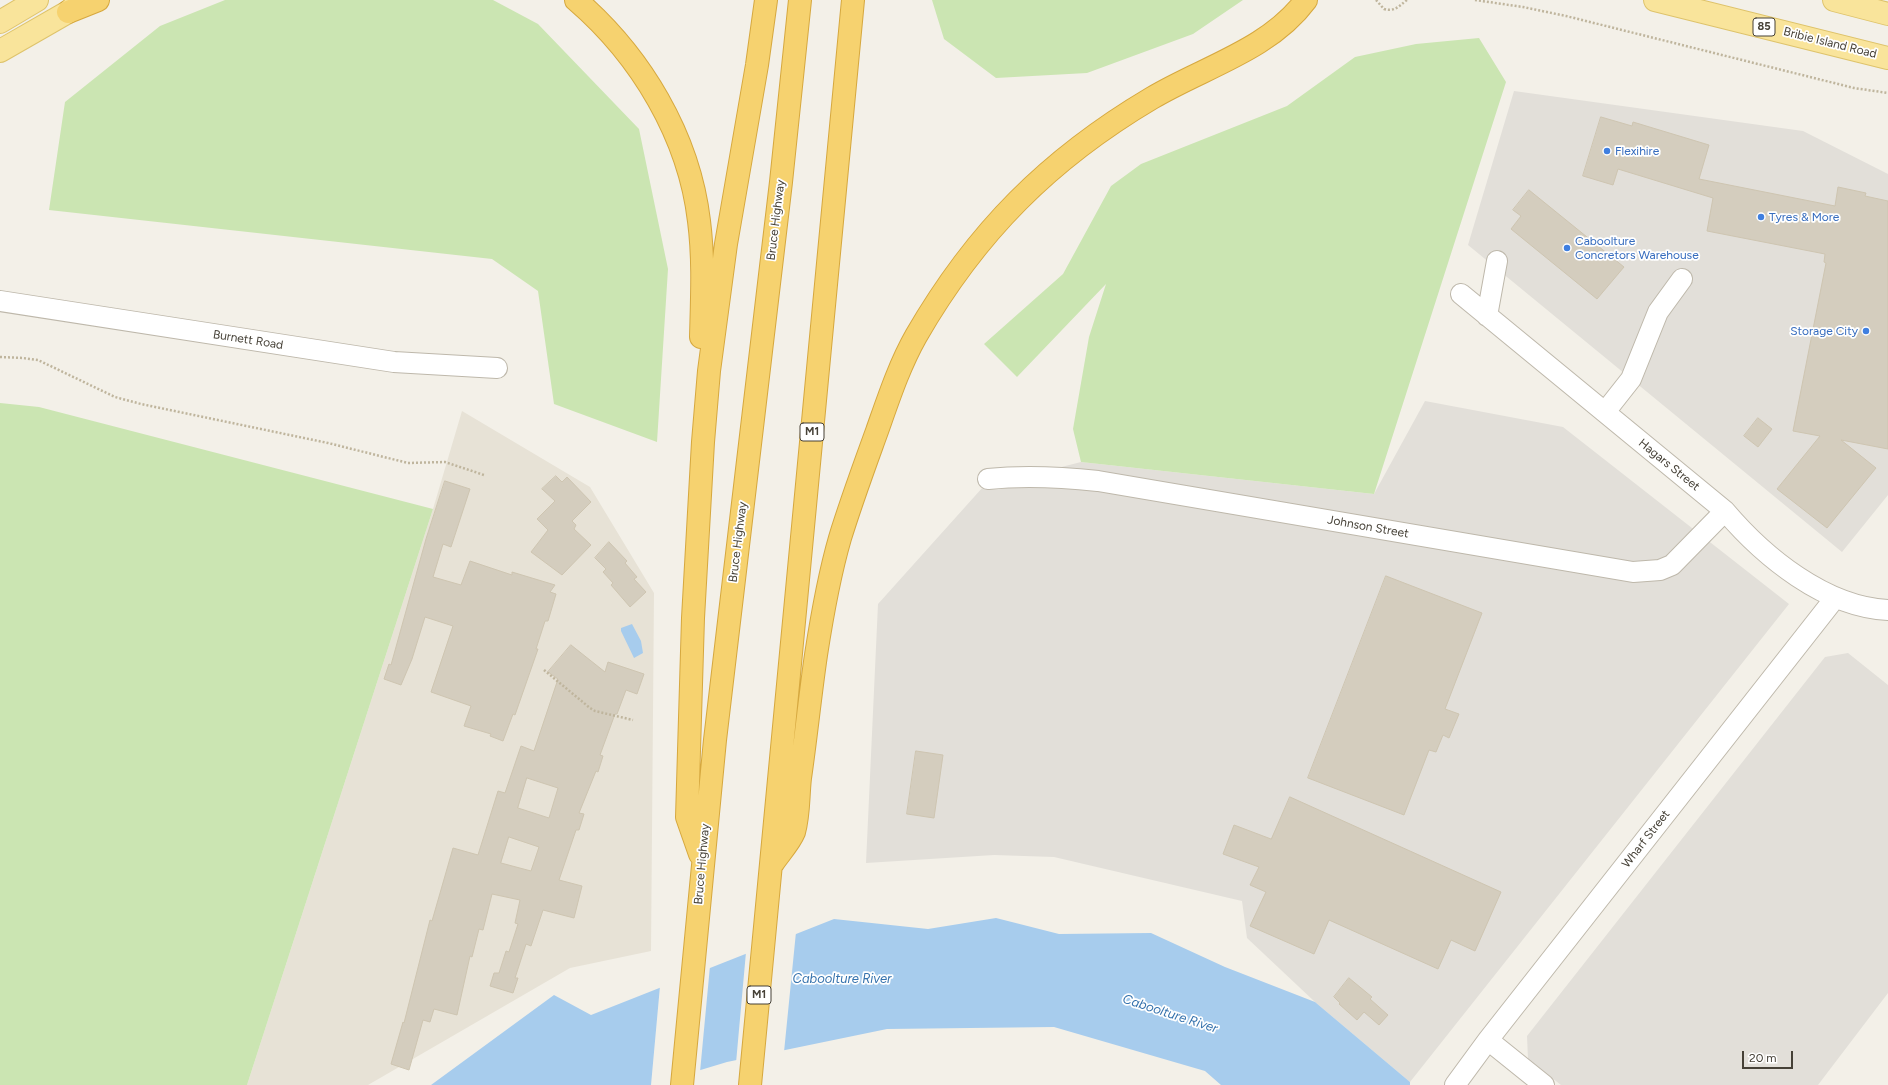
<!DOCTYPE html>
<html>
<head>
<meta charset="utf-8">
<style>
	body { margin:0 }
	#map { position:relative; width:1888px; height:1085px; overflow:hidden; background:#f3f0e8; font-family:Figtree,sans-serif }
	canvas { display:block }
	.scale { position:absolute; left:1742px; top:1051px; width:51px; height:18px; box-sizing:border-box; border:2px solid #464137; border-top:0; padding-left:5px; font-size:12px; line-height:14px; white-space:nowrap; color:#464137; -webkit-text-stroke:3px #fff; paint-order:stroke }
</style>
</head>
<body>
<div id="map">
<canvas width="1888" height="1085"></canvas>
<div class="scale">20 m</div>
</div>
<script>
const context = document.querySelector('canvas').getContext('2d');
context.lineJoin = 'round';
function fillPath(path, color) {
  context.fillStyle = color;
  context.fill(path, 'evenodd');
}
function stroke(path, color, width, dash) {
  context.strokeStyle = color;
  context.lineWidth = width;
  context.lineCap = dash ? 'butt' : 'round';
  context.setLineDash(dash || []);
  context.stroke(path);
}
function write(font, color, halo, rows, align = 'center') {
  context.font = font + ' Figtree,sans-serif';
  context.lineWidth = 3.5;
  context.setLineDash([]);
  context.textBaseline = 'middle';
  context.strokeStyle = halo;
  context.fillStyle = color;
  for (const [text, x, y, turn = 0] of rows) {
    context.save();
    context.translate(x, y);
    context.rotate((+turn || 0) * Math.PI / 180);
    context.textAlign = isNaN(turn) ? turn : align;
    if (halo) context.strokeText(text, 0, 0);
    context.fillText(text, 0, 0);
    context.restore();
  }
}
const residential = new Path2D(`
	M 462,411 L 590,487 L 654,593 L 651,951 L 570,968 L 368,1085 L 247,1085 L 433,509 Z`);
const industrial = new Path2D(`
	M 1514,91 L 1803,131 L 1888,174 L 1888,495 L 1842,552 L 1468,245 Z
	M 1425,401 L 1563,427 L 1789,604 L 1410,1082 L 1315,1002 L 1247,938 L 1242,901 L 1054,857 L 994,855 L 866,863 L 878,604 L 983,487 L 1081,462 L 1374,494 Z
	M 1848,653 L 1888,685 L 1888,993 L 1818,1085 L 1561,1085 L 1528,1059 L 1527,1036 L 1825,657 Z`);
const green = new Path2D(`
	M 225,0 L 493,0 L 538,24 L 639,129 L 668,269 L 657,442 L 554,404 L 538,291 L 492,259 L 49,210 L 65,102 L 160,26 Z
	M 932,0 L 1243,0 L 1193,34 L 1087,73 L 996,78 L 944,39 Z
	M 1479,38 L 1506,82 L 1374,494 L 1081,462 L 1073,429 L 1089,337 L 1106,284 L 1017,377 L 984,344 L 1063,274 L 1111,186 L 1141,164 L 1287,106 L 1355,57 L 1416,44 Z
	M 0,403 L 39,407 L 433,509 L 247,1085 L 0,1085 Z`);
const water = new Path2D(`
	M 632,624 L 641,641 L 643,653 L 634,658 L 621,631 L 621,628 Z
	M 996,918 L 1059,934 L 1151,933 L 1225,967 L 1315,1002 L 1410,1082 L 1410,1085 L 1221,1085 L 1205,1071 L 1054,1027 L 887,1029 L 727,1062 L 651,1085 L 431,1085 L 554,995 L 591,1015 L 834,919 L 928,929 Z`);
const pier = new Path2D(`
	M 796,932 L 784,1052 L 736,1063 L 746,952 Z
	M 710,966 L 700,1072 L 658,1085 L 651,1085 L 660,986 Z`);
const building = new Path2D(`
	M 1601,117 L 1632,126 L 1633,122 L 1709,145 L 1699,179 L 1835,206 L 1838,187 L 1866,193 L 1865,196 L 1888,201 L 1888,449 L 1841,440 L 1876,468 L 1827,528 L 1777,489 L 1820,436 L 1793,431 L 1826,263 L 1824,262 L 1825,254 L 1707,231 L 1713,198 L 1618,169 L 1613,185 L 1583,176 Z
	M 1529,190 L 1624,267 L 1597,299 L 1511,229 L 1521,216 L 1513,210 Z
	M 1758,418 L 1772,429 L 1758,447 L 1744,436 Z
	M 556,476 L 562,482 L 567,477 L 591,502 L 572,521 L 576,525 L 574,529 L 591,545 L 562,575 L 531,552 L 548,530 L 537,519 L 555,501 L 542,489 Z
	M 445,481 L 470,489 L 451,547 L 443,544 L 433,577 L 461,585 L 470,561 L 512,575 L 512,572 L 555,585 L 550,592 L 556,594 L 548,621 L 545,621 L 536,649 L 538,649 L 515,715 L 513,714 L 503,741 L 490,736 L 491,734 L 464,726 L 471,706 L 431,692 L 453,626 L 425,617 L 412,659 L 401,685 L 384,679 L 389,664 L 391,665 L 426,539 Z
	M 609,542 L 627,561 L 625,563 L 637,577 L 634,579 L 646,592 L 630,607 L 611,585 L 613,583 L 603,572 L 606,569 L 595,558 Z
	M 1386,576 L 1482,613 L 1445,709 L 1459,714 L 1449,738 L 1443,735 L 1436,752 L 1429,750 L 1404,815 L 1308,778 Z
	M 571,645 L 605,672 L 608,662 L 644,674 L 637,694 L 626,690 L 617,714 L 615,714 L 600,755 L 603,756 L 598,772 L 596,771 L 579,813 L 584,814 L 579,830 L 576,830 L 559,880 L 582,886 L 574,918 L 543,910 L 531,946 L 526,944 L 515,978 L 518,978 L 513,993 L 490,986 L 494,973 L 499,973 L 506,951 L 509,952 L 518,924 L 515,923 L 520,900 L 492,894 L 483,930 L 479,929 L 472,957 L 470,956 L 457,1015 L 434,1009 L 430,1022 L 423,1020 L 409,1070 L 391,1064 L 403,1022 L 404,1023 L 430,920 L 432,921 L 453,848 L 478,855 L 498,791 L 505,793 L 521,746 L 534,751 L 558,679 L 548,672 ZM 527,778 L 558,788 L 549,818 L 518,808 ZM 509,837 L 539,847 L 531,871 L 501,863 Z
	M 916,751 L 943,755 L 934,818 L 907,814 Z
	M 1290,797 L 1501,892 L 1475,951 L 1451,940 L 1438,969 L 1329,920 L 1314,954 L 1250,926 L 1266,892 L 1250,885 L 1259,867 L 1223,854 L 1234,825 L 1271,839 Z
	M 1349,978 L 1372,997 L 1370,999 L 1388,1015 L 1379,1025 L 1364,1012 L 1357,1020 L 1339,1004 L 1340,1003 L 1334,997 Z`);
const path = new Path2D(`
	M 1376,0 L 1384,9 C 1395,12 1399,6 1407,0
	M 1475,0 L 1523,7 L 1566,16 L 1854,88 L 1888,93
	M 0,357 L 23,358 L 38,360 L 115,397 L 141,404 L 328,443 L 408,463 L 445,462 L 484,475
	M 544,670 L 590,708 L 595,711 L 633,720`);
const minor = new Path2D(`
	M 1461,294 L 1725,511 C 1764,557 1825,607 1888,610
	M 0,301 L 394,362 L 497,368
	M 1487,316 L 1497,261
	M 1605,412 L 1631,379 L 1658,312 L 1682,279
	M 988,479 C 1025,475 1061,477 1098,481 L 1633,572 L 1660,570 L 1672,565 L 1725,511
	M 1488,1040 L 1544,1085
	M 1455,1085 L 1488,1040 L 1835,598`);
const major = new Path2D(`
	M 1655,0 L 1888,58
	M 1834,0 L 1888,14
	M 0,22 L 37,0
	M 0,51 L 68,12 L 82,0`);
const highway = new Path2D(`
	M 576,0 C 641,56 689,136 699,221 C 704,260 702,298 701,337
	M 68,12 L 98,0
	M 700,854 L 687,817 L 693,618 L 703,442 L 709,371 L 726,244 L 757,65 L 766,0
	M 773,863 C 779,854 790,842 794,832 C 799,815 798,795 800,778 C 806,737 810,696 816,655 C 822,616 829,576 840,538 C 851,502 864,467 877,431 C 888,400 899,366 916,336 C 976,232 1049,159 1152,98 C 1204,67 1269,50 1306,0
	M 682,1085 L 715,740 L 781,182 L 800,0
	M 750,1085 L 853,0`);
const markers = [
	[1607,151,4,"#3f7fe0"],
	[1761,217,4,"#3f7fe0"],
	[1567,248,4,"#3f7fe0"],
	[1866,331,4,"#3f7fe0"]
];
const shields = [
	[1764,27,22],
	[812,432,24],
	[759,995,24]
];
const shieldNames = [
	["85",1764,27],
	["M1",812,432],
	["M1",759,995]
];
const streetNames = [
	["Bribie Island Road",1830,43,14],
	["Bruce Highway",776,220,-83],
	["Burnett Road",248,340,9],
	["Hagars Street",1669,465,39],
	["Johnson Street",1368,527,10],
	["Bruce Highway",738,542,-83],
	["Wharf Street",1646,839,-52],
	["Bruce Highway",702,864,-85]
];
const shopNames = [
	["Flexihire",1615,151],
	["Tyres & More",1769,217],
	["Caboolture",1575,241],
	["Concretors Warehouse",1575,255],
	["Storage City",1858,331,"right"]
];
const waterNames = [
	["Caboolture River",842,979],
	["Caboolture River",1170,1014,18]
];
fillPath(residential, '#e7e2d6');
fillPath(industrial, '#e2dfd9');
fillPath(green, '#cbe5b2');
fillPath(water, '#a7cced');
fillPath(pier, '#f3f0e8');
fillPath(building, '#d4cdbe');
stroke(building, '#cec5b1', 1);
stroke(minor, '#beb8ab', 22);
stroke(major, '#dec36b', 24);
stroke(highway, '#d6a83f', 24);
stroke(path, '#bfb59d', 2.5, [2, 2]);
stroke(minor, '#fff', 20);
stroke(major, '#f9e49b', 22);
stroke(highway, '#f6d26f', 22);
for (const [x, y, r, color] of markers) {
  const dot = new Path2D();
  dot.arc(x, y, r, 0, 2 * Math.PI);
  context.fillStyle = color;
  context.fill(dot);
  stroke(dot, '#fff', 1.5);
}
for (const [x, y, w] of shields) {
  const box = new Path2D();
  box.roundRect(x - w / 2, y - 9, w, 18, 3);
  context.fillStyle = '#fff';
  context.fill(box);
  stroke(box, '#464137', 1);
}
write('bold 11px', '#464137', null, shieldNames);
write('12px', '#464137', '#fff', streetNames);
write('12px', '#366cbe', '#fff', shopNames, 'left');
write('italic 13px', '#3572ad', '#fff', waterNames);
</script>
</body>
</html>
